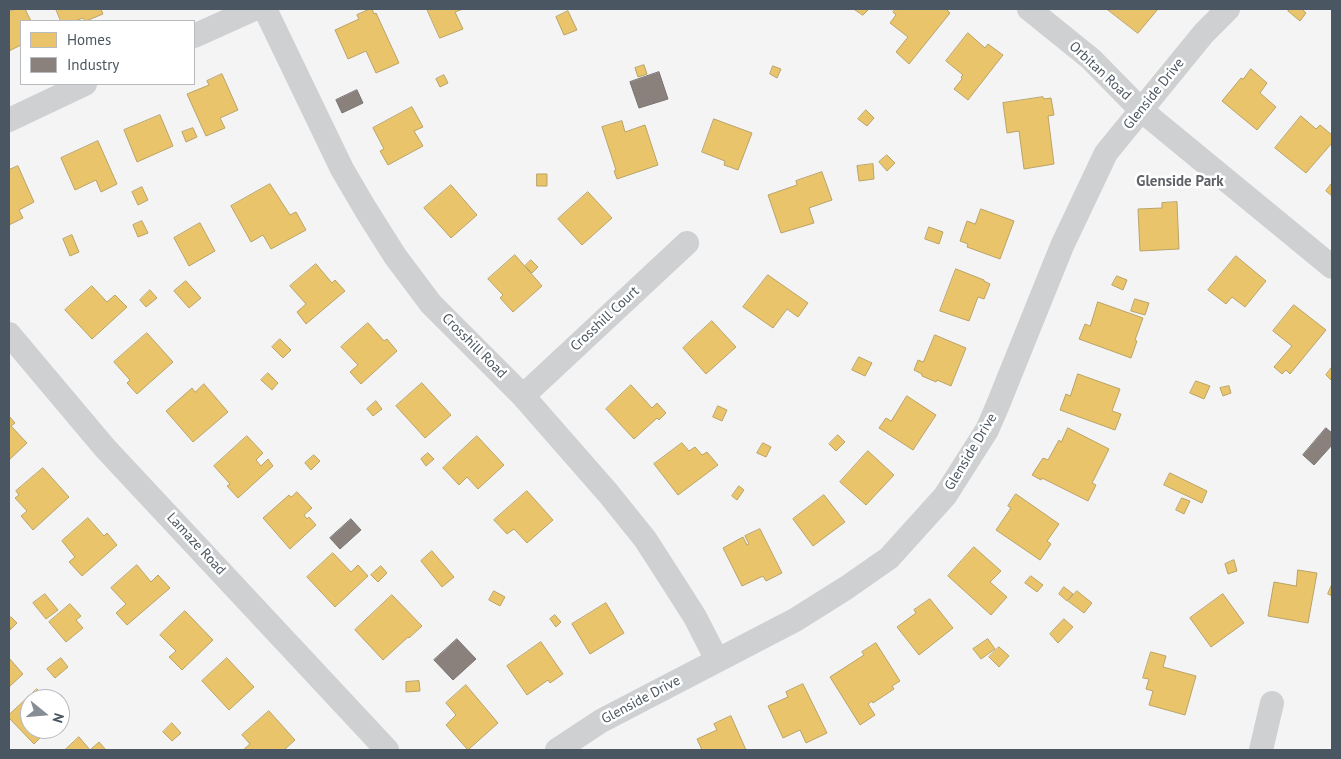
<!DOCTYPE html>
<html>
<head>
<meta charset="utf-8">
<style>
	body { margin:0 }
	#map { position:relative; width:1341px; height:759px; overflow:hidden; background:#f4f4f4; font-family:"PT Sans",sans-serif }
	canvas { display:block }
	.frame { position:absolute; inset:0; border:10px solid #4a5661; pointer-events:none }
	.legend { position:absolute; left:20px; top:20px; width:175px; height:65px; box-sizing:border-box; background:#fff; border:1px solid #b7bbc0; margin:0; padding:6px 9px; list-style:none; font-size:15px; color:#4a5661 }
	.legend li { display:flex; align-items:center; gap:10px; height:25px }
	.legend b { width:25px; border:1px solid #b7bbc0 }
	.north { position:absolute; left:20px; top:689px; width:50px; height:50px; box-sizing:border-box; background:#fff; border:1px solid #b7bbc0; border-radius:50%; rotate:107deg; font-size:14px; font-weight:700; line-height:20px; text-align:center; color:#4a5661 }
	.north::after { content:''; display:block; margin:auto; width:18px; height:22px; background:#868d94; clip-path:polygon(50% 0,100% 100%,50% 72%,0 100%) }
</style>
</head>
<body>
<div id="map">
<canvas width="1341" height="759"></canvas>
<div class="frame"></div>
<ul class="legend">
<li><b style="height:14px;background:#e9c46a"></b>Homes</li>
<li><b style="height:14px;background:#8a817c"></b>Industry</li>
</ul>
<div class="north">N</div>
</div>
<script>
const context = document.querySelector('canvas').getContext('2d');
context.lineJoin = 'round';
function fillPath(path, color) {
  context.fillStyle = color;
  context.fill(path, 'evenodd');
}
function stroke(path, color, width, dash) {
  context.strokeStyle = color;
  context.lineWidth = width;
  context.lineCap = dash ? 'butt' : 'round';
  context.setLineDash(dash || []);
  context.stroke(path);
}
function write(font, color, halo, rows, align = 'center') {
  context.font = font + ' "PT Sans",sans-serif';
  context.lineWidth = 5;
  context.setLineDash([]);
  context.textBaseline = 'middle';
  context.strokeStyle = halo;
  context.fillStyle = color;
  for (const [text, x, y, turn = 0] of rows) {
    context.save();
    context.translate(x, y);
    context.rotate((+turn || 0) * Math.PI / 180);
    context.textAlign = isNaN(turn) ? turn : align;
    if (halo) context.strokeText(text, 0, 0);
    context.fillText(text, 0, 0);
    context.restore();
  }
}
const homes = new Path2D(`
	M 16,9 L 25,9 L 31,21 L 21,21 L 21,45 L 9,51 L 9,12 Z
	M 56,9 L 101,9 L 103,14 L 86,21 L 85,21 L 83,18 L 75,21 L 61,21 Z
	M 370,9 L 372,9 L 374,14 L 376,13 L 399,63 L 376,73 L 366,51 L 348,59 L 335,30 L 359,19 L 357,15 Z
	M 427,9 L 463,9 L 455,12 L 463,29 L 440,38 Z
	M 854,9 L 869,9 L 863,15 Z
	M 896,9 L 946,9 L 950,13 L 909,64 L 896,52 L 908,37 L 890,23 L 896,15 L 893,12 Z
	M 1107,9 L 1158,9 L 1138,33 Z
	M 1291,9 L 1302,9 L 1306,13 L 1300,21 L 1288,11 Z
	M 568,11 L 577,30 L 564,35 L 556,17 Z
	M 968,33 L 985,48 L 988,44 L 1003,55 L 968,100 L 954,89 L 962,79 L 961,77 L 963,75 L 946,61 Z
	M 644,65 L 647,74 L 638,77 L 635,68 Z
	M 773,66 L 781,69 L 777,78 L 770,74 Z
	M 1251,69 L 1267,83 L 1260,93 L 1276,107 L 1257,130 L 1222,101 L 1241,78 L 1243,79 Z
	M 222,74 L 238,110 L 220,118 L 225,128 L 206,136 L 187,94 L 209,85 L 207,81 Z
	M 444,75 L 448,83 L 440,87 L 436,79 Z
	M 1043,97 L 1044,99 L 1051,98 L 1054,115 L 1048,116 L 1054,164 L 1024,169 L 1019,131 L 1007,133 L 1003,103 Z
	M 412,107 L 423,127 L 414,131 L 423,146 L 388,165 L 380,151 L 384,149 L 373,128 Z
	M 866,110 L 874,118 L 867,126 L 858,119 Z
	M 160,115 L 173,146 L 137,162 L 124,130 Z
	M 1301,116 L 1316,129 L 1320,125 L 1332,135 L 1332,143 L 1306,173 L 1275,148 Z
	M 714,119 L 752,133 L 738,170 L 724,165 L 725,161 L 702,152 Z
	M 622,121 L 625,132 L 645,125 L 658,165 L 617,179 L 614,171 L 616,170 L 602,127 Z
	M 193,128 L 197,137 L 186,142 L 182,132 Z
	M 98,141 L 117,184 L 101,192 L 96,180 L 75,190 L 61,158 Z
	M 887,155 L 895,163 L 887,171 L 879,162 Z
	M 873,164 L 874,179 L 859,181 L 857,166 Z
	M 18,166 L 34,202 L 19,210 L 23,218 L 9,225 L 9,170 Z
	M 822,172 L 832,200 L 809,208 L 814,223 L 781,233 L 768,195 L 797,185 L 796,181 Z
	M 537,174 L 547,174 L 547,186 L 537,186 Z
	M 1332,183 L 1332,196 L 1326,191 Z
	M 270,184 L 290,215 L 296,212 L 306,230 L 271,249 L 263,235 L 251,242 L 231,206 Z
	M 451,185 L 477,215 L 451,238 L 424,208 Z
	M 142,187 L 148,200 L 138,205 L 132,192 Z
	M 588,192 L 612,218 L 582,245 L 558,219 Z
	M 1177,202 L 1179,249 L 1140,251 L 1138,209 L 1162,208 L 1162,203 Z
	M 981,209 L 1014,221 L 1000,259 L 967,247 L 968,244 L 960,241 L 967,221 L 975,224 Z
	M 142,221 L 148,233 L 138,237 L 133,225 Z
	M 200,223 L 215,251 L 189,266 L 174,238 Z
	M 929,227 L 943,232 L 939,244 L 925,239 Z
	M 72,235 L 79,252 L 70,256 L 63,239 Z
	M 515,255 L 542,286 L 513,312 L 500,298 L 503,295 L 488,279 Z
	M 1236,256 L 1266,281 L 1245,307 L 1232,297 L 1226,304 L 1208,290 Z
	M 531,260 L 538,267 L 532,273 L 525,266 Z
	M 316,264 L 332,283 L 335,280 L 345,291 L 306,324 L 297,312 L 306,304 L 290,286 Z
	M 956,269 L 984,280 L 984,281 L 990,284 L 984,299 L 978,297 L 969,321 L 940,311 Z
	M 768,275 L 808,303 L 798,317 L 787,309 L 773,328 L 743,307 Z
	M 1117,276 L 1127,280 L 1123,290 L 1112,285 Z
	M 186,281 L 201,298 L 189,308 L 174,291 Z
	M 92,286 L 107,302 L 115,295 L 127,307 L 92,339 L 65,310 Z
	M 150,290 L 157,298 L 146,307 L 140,300 Z
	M 1135,299 L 1149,303 L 1145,315 L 1131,311 Z
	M 1098,302 L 1143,318 L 1135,340 L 1137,341 L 1131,358 L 1079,339 L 1085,324 L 1090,326 Z
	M 1294,305 L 1326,330 L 1290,374 L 1286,370 L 1282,374 L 1274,367 L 1292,346 L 1273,331 Z
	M 712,321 L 736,347 L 706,374 L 683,348 Z
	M 368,323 L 384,341 L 387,339 L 397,351 L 361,384 L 350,372 L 358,365 L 341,347 Z
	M 147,333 L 173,362 L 137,394 L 127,383 L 130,380 L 114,362 Z
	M 935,335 L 966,348 L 951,386 L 937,380 L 936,382 L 922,376 L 922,374 L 914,370 L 918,360 L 923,362 Z
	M 280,339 L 291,350 L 283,358 L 272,347 Z
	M 859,357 L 872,363 L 865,376 L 852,370 Z
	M 1332,367 L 1332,381 L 1326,375 Z
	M 268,373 L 278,383 L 272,390 L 261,380 Z
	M 1078,374 L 1120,389 L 1112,411 L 1121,414 L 1115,430 L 1060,410 L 1066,394 L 1070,396 Z
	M 1196,381 L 1210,386 L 1204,399 L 1190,393 Z
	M 422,383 L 451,415 L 425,438 L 396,406 Z
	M 204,384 L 228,412 L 193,442 L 166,411 L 192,388 L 195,392 Z
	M 631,385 L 652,408 L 657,403 L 666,413 L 659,420 L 657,418 L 634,439 L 606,409 Z
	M 1229,386 L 1231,393 L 1223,396 L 1220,388 Z
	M 907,396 L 936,415 L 913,450 L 879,428 L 886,418 L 891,421 Z
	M 376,401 L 382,409 L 373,416 L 367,409 Z
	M 718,406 L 727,410 L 722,421 L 713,417 Z
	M 9,416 L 15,423 L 11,426 L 27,443 L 9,460 Z
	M 1068,428 L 1109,449 L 1092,483 L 1096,485 L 1088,501 L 1042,478 L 1041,480 L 1032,475 L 1043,458 L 1048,460 L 1059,440 L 1061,442 Z
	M 838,435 L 845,442 L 836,451 L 829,444 Z
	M 247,436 L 263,453 L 256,460 L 261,466 L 268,459 L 273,466 L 238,498 L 227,486 L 230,484 L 214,466 Z
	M 477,436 L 504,465 L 478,489 L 467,477 L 459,485 L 443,468 Z
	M 682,443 L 689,451 L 695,447 L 702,455 L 707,452 L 718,465 L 678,495 L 654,464 Z
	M 763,443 L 771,447 L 766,457 L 757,453 Z
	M 868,451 L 894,475 L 866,505 L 840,482 Z
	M 428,453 L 434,459 L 426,466 L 421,459 Z
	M 314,455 L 320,461 L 311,470 L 305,463 Z
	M 43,468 L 69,497 L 33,530 L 21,516 L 27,511 L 15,498 L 19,495 L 16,491 Z
	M 1170,473 L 1207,491 L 1202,503 L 1164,485 Z
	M 739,486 L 744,490 L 737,500 L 732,496 Z
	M 527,491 L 553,520 L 527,543 L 514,529 L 507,534 L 494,520 Z
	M 297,492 L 312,508 L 304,515 L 307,519 L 309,517 L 316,525 L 290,549 L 263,518 L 289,495 L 291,497 Z
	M 1016,494 L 1059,524 L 1047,541 L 1051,544 L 1040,560 L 996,530 L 1011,508 L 1008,506 Z
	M 824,495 L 845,522 L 813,546 L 793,519 Z
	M 1182,498 L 1190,501 L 1184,514 L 1176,510 Z
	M 88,518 L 104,536 L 107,533 L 117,545 L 82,576 L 69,562 L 75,557 L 62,541 Z
	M 760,529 L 782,573 L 766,581 L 763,576 L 742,586 L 723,548 L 743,537 L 747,545 L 749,544 L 745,536 Z
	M 974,547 L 1001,571 L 990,582 L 1007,597 L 991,615 L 948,576 Z
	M 432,551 L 454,577 L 442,587 L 421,561 Z
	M 333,553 L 351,572 L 358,565 L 368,576 L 335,607 L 307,577 Z
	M 1234,560 L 1237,571 L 1228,574 L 1225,564 Z
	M 137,565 L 151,582 L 158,575 L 170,588 L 127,625 L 116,613 L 126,604 L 111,588 Z
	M 381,566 L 387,573 L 378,582 L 371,575 Z
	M 1298,570 L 1317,573 L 1308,623 L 1268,616 L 1274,582 L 1296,586 Z
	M 1031,576 L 1043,585 L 1037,592 L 1025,583 Z
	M 1332,584 L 1332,596 L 1328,594 Z
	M 1064,587 L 1073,594 L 1067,601 L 1059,594 Z
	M 494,591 L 505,597 L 500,606 L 489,600 Z
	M 1077,591 L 1092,603 L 1084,613 L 1068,601 Z
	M 45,594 L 58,610 L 46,619 L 33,603 Z
	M 1223,594 L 1244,623 L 1211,647 L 1190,618 Z
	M 392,595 L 422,626 L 409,638 L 408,637 L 383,660 L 355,630 Z
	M 930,599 L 953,628 L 919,655 L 897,627 L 916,613 L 914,610 Z
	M 606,603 L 624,633 L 590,654 L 572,624 Z
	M 70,604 L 81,616 L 76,620 L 83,628 L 66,642 L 49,622 Z
	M 185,611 L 213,640 L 182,670 L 169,657 L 176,651 L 160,635 Z
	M 555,615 L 561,622 L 556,627 L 550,619 Z
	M 11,617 L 17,623 L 10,630 L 9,619 Z
	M 1064,619 L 1073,627 L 1058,643 L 1050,634 Z
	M 988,639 L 995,649 L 981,659 L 973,649 Z
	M 541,642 L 563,674 L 550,683 L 548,680 L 527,695 L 507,666 Z
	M 876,643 L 900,681 L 892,686 L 894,689 L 873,703 L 872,701 L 868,704 L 875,715 L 860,725 L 830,677 L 864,655 L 862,652 Z
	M 999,647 L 1009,656 L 999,667 L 989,657 Z
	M 1151,652 L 1166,656 L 1163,667 L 1196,676 L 1185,715 L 1149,705 L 1153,691 L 1146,689 L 1149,679 L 1143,678 Z
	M 9,658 L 23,674 L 9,687 Z
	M 61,658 L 68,667 L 55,678 L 47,669 Z
	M 227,658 L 254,687 L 229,710 L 202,681 Z
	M 419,681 L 420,691 L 406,692 L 406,682 Z
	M 803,684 L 827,733 L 806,743 L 800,730 L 783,738 L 768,706 L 788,697 L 786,692 Z
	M 466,685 L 498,723 L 468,750 L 446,725 L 456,715 L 446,703 Z
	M 37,689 L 47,699 L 30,699 L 30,729 L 49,729 L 34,744 L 9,718 L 9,715 Z
	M 60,699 L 69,709 L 60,719 Z
	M 269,711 L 295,740 L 284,750 L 243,750 L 250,744 L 242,735 Z
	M 731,716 L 746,750 L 702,750 L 697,739 L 717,730 L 714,724 Z
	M 172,723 L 181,733 L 172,741 L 163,732 Z
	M 79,737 L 90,750 L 99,742 L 106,750 L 65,750 Z`);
const industry = new Path2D(`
	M 659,72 L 668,99 L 639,108 L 630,82 Z
	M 357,90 L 363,103 L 342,113 L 336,100 Z
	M 1326,428 L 1332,433 L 1332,445 L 1314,465 L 1303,455 Z
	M 351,519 L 361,530 L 340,549 L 330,538 Z
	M 457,639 L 476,659 L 453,680 L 434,660 Z`);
const street = new Path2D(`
	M 265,9 L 342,169 L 366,210 L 395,256 L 431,304 L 523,396 L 608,493 L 645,539 L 674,584 L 695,617 L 717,660
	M 1029,9 L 1091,59 L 1141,110 L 1332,267
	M 194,36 L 254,9
	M 9,120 L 85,84
	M 9,334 L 105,448 L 387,750
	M 523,396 L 687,243
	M 557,750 L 601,721 L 795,620 L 846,588 L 889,558 L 945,496 L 987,430 L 997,407 L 1062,246 L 1106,153 L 1204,33 L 1228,9
	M 1261,750 L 1272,703`);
const streetNames = [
	["Orbitan Road",1100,71,43],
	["Glenside Drive",1154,94,-51],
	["Crosshill Court",605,319,-43],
	["Crosshill Road",474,346,45],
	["Glenside Drive",971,452,-59],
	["Lamaze Road",196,544,47],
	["Glenside Drive",641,700,-28]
];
const neighbourhoodNames = [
	["Glenside Park",1180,182]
];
fillPath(homes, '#e9c46a');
stroke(homes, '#b9a367', 1);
fillPath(industry, '#8a817c');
stroke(industry, '#777474', 1);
stroke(street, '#ced0d2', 24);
write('14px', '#4a5661', '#fff', streetNames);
write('bold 15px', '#5f6368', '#fff', neighbourhoodNames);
</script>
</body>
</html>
